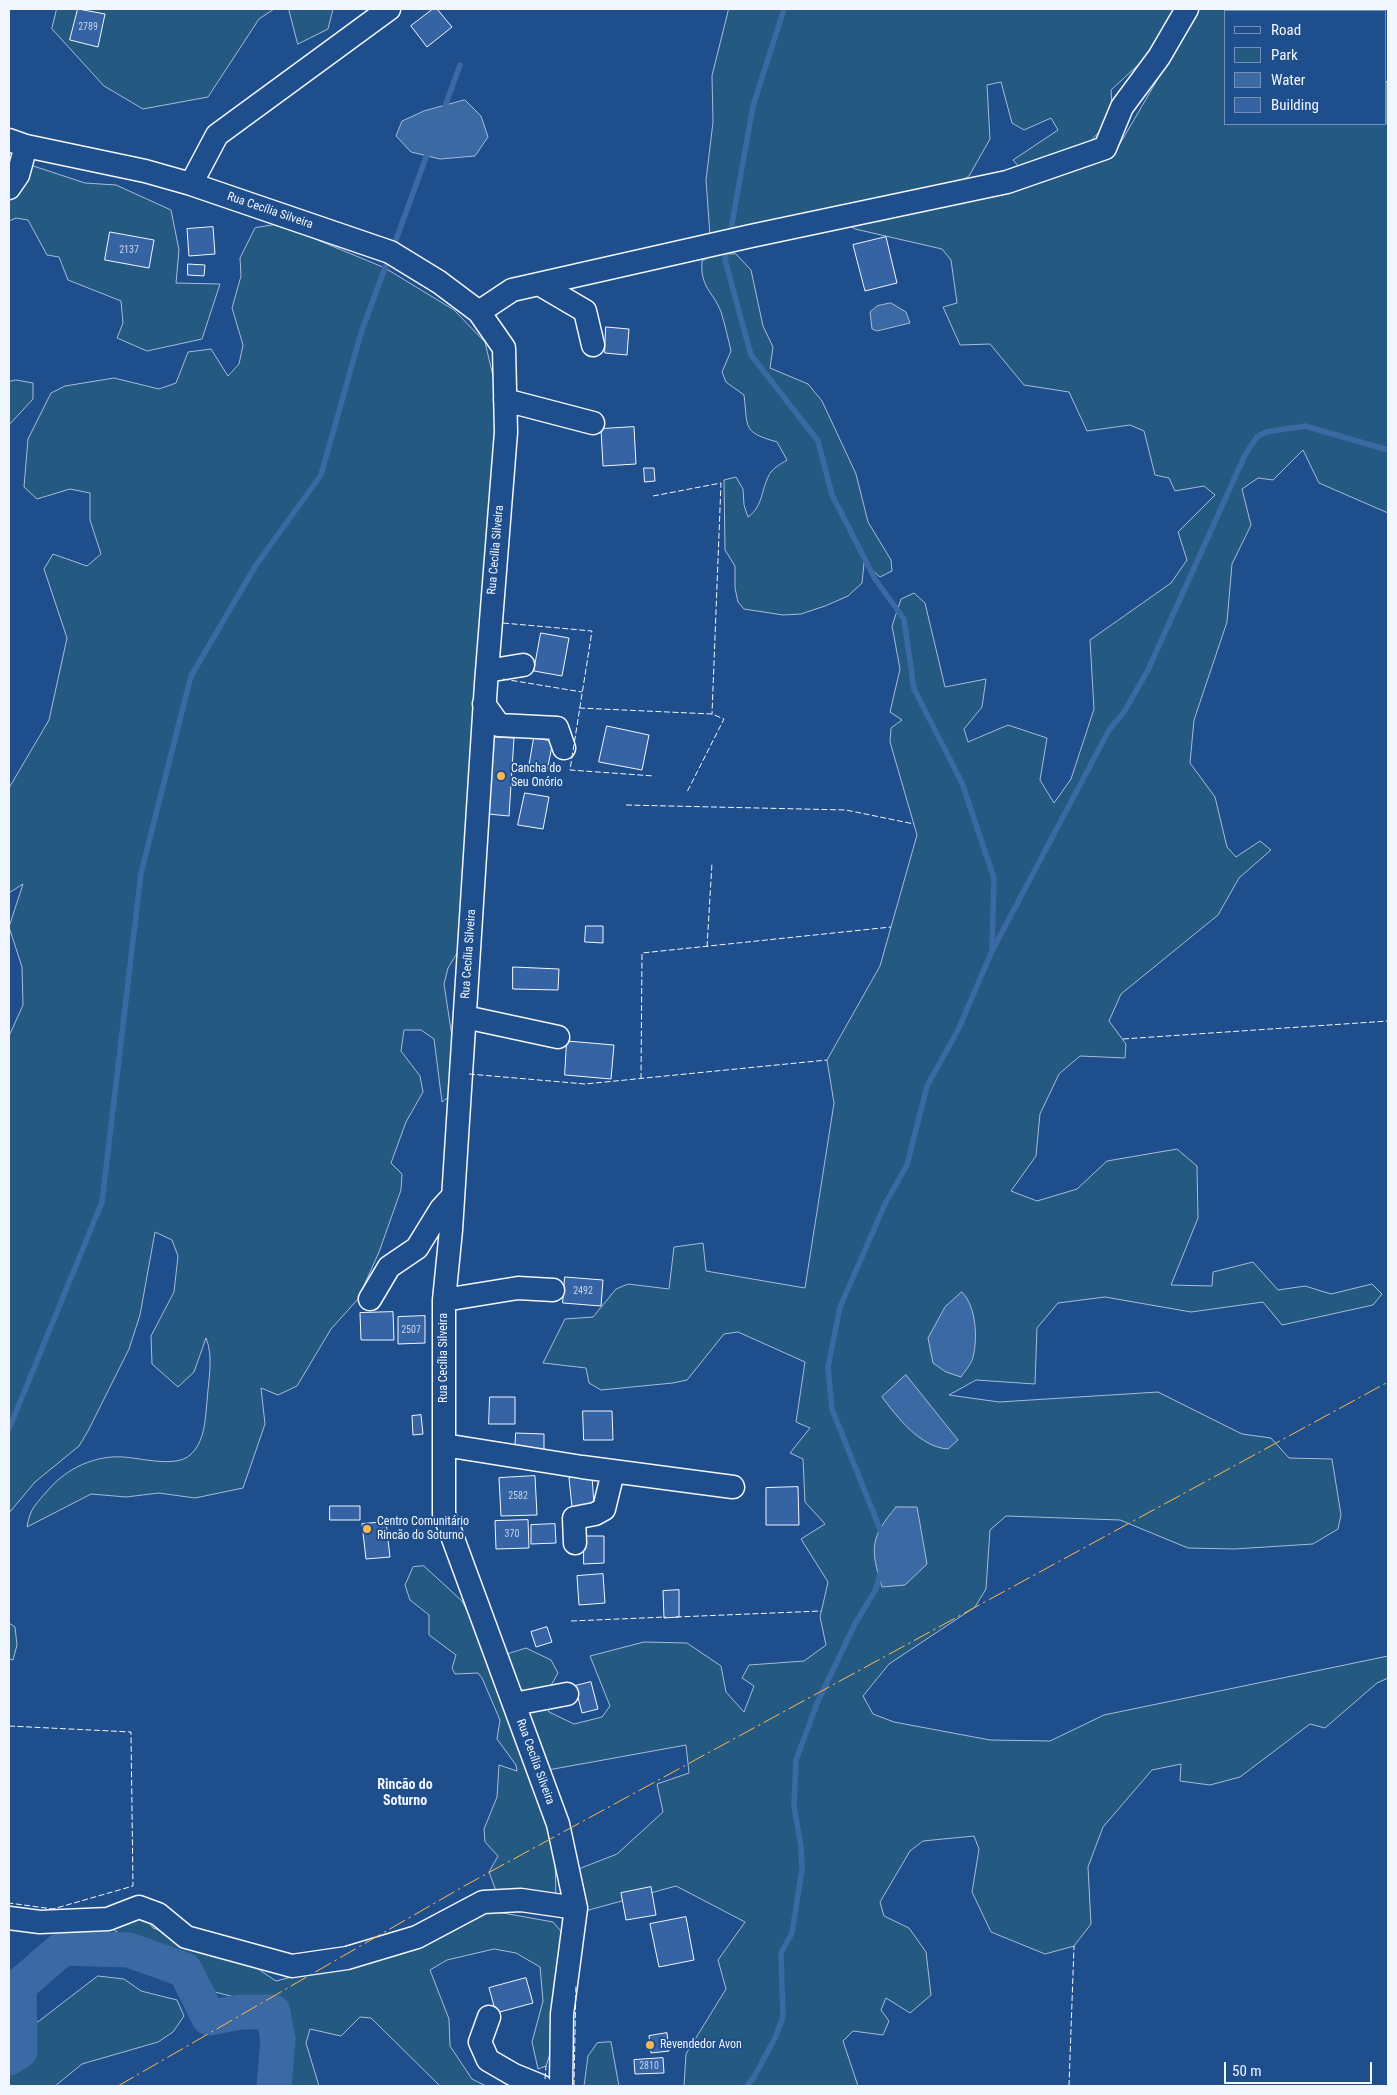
<!DOCTYPE html>
<html>
<head>
<meta charset="utf-8">
<style>
	body { margin:0 }
	#map { position:relative; width:1397px; height:2095px; overflow:hidden; background:#1f4e8c; font-family:"Roboto Condensed",sans-serif }
	canvas { display:block }
	.frame { position:absolute; inset:0; border:10px solid #f2f6ff; pointer-events:none }
	.legend { position:absolute; left:1224px; top:10px; width:162px; height:115px; box-sizing:border-box; background:#1f4e8c; border:1px solid #7391ba; margin:0; padding:6px 9px; list-style:none; font-size:15px; color:#f2f6ff }
	.legend li { display:flex; align-items:center; gap:10px; height:25px }
	.legend b { width:25px; border:1px solid #7391ba }
	.scale { position:absolute; left:1224px; top:2062px; width:148px; height:22px; box-sizing:border-box; border:2px solid #f2f6ff; border-top:0; padding-left:6px; font-size:15px; line-height:18px; white-space:nowrap; color:#f2f6ff; -webkit-text-stroke:4px #1f4e8c; paint-order:stroke }
</style>
</head>
<body>
<div id="map">
<canvas width="1397" height="2095"></canvas>
<div class="frame"></div>
<ul class="legend">
<li><b style="height:6px;background:#1f4e8c"></b>Road</li>
<li><b style="height:14px;background:#245a82"></b>Park</li>
<li><b style="height:14px;background:#3b69a3"></b>Water</li>
<li><b style="height:14px;background:#3563a3"></b>Building</li>
</ul>
<div class="scale">50 m</div>
</div>
<script>
const context = document.querySelector('canvas').getContext('2d');
context.lineJoin = 'round';
function fillPath(path, color) {
  context.fillStyle = color;
  context.fill(path, 'evenodd');
}
function stroke(path, color, width, dash) {
  context.strokeStyle = color;
  context.lineWidth = width;
  context.lineCap = dash ? 'butt' : 'round';
  context.setLineDash(dash || []);
  context.stroke(path);
}
function write(font, color, halo, rows, align = 'center') {
  context.font = font + ' "Roboto Condensed",sans-serif';
  context.lineWidth = 4;
  context.setLineDash([]);
  context.textBaseline = 'middle';
  context.strokeStyle = halo;
  context.fillStyle = color;
  for (const [text, x, y, turn = 0] of rows) {
    context.save();
    context.translate(x, y);
    context.rotate((+turn || 0) * Math.PI / 180);
    context.textAlign = isNaN(turn) ? turn : align;
    if (halo) context.strokeText(text, 0, 0);
    context.fillText(text, 0, 0);
    context.restore();
  }
}
const green = new Path2D(`
	M 57,9 L 274,9 L 259,19 L 208,97 L 143,109 L 104,86 L 52,29 Z
	M 289,9 L 333,9 L 328,29 L 298,44 Z
	M 729,9 L 1181,9 L 1165,40 L 1111,90 L 1112,106 L 1099,132 L 1084,148 L 1022,170 L 1013,160 L 1058,130 L 1051,118 L 1024,130 L 1012,123 L 1001,82 L 987,85 L 990,139 L 969,176 L 956,184 L 710,236 L 706,180 L 713,122 L 712,76 Z
	M 1199,9 L 1282,9 L 1282,11 L 1226,11 L 1226,124 L 1386,124 L 1386,82 L 1388,81 L 1388,513 L 1319,483 L 1303,450 L 1273,480 L 1258,478 L 1242,489 L 1251,525 L 1232,564 L 1227,622 L 1194,720 L 1190,763 L 1215,797 L 1227,847 L 1236,857 L 1260,841 L 1271,850 L 1239,878 L 1218,915 L 1121,994 L 1109,1021 L 1126,1044 L 1125,1058 L 1080,1056 L 1059,1074 L 1040,1114 L 1036,1156 L 1011,1191 L 1037,1201 L 1077,1189 L 1107,1161 L 1177,1149 L 1197,1166 L 1198,1218 L 1171,1285 L 1212,1286 L 1213,1272 L 1253,1262 L 1278,1290 L 1305,1286 L 1331,1294 L 1372,1284 L 1382,1294 L 1373,1305 L 1282,1325 L 1263,1302 L 1191,1312 L 1105,1297 L 1058,1303 L 1037,1328 L 1035,1384 L 976,1380 L 949,1395 L 999,1402 L 1158,1392 L 1242,1434 L 1271,1438 L 1289,1458 L 1332,1459 L 1341,1515 L 1338,1529 L 1313,1544 L 1234,1549 L 1188,1548 L 1120,1520 L 1006,1516 L 990,1530 L 986,1589 L 975,1607 L 889,1664 L 863,1696 L 873,1714 L 894,1722 L 990,1740 L 1050,1741 L 1104,1715 L 1388,1656 L 1388,1678 L 1377,1683 L 1325,1728 L 1310,1724 L 1240,1777 L 1210,1785 L 1180,1781 L 1181,1764 L 1152,1770 L 1103,1827 L 1088,1867 L 1091,1924 L 1074,1946 L 1045,1954 L 991,1932 L 972,1892 L 979,1849 L 974,1836 L 923,1841 L 910,1851 L 880,1902 L 884,1916 L 909,1928 L 926,1952 L 931,1995 L 910,2013 L 886,1998 L 881,2010 L 889,2021 L 883,2035 L 853,2031 L 843,2041 L 858,2086 L 684,2086 L 686,2054 L 726,1989 L 718,1960 L 745,1922 L 676,1886 L 578,1913 L 576,1870 L 617,1854 L 663,1812 L 657,1784 L 689,1773 L 686,1745 L 548,1770 L 507,1654 L 526,1648 L 551,1660 L 558,1673 L 544,1698 L 549,1712 L 574,1724 L 602,1717 L 610,1706 L 590,1656 L 644,1642 L 687,1643 L 721,1666 L 726,1692 L 744,1712 L 754,1686 L 742,1678 L 749,1665 L 804,1661 L 826,1645 L 820,1617 L 828,1582 L 801,1539 L 825,1524 L 805,1502 L 803,1459 L 790,1453 L 810,1428 L 796,1422 L 805,1362 L 738,1332 L 724,1334 L 687,1380 L 673,1383 L 601,1390 L 589,1383 L 586,1368 L 543,1363 L 565,1319 L 593,1317 L 616,1289 L 628,1284 L 669,1289 L 674,1247 L 703,1243 L 706,1271 L 805,1288 L 834,1103 L 827,1060 L 880,966 L 917,835 L 890,742 L 891,728 L 902,720 L 890,712 L 900,669 L 892,626 L 901,599 L 914,593 L 925,603 L 945,687 L 986,679 L 982,707 L 964,729 L 968,742 L 1008,725 L 1047,738 L 1040,780 L 1054,803 L 1071,779 L 1094,709 L 1090,640 L 1171,583 L 1187,560 L 1178,532 L 1215,495 L 1204,486 L 1175,491 L 1169,478 L 1155,475 L 1144,431 L 1130,425 L 1087,431 L 1069,392 L 1024,385 L 990,344 L 960,345 L 943,307 L 957,303 L 951,260 L 942,249 L 855,229 L 846,223 L 1116,150 Z
	M 9,158 L 85,183 L 116,185 L 171,210 L 179,250 L 176,283 L 220,284 L 202,339 L 147,351 L 117,338 L 123,323 L 121,301 L 68,280 L 59,257 L 47,255 L 28,220 L 16,218 L 9,221 Z
	M 279,224 L 385,268 L 454,310 L 485,342 L 497,393 L 467,937 L 448,968 L 444,984 L 458,1076 L 455,1092 L 442,1102 L 434,1039 L 421,1030 L 404,1030 L 401,1051 L 420,1076 L 423,1092 L 406,1122 L 391,1163 L 402,1174 L 401,1190 L 379,1252 L 358,1299 L 331,1329 L 297,1386 L 278,1395 L 261,1388 L 265,1424 L 243,1488 L 195,1498 L 159,1493 L 126,1497 L 91,1494 L 27,1527 C 30,1508 36,1504 49,1489 C 67,1468 96,1455 123,1457 C 141,1458 176,1468 190,1455 C 205,1442 205,1420 207,1402 C 208,1382 214,1357 206,1338 L 194,1372 L 178,1387 L 152,1364 L 151,1336 L 174,1292 L 178,1256 L 172,1240 L 155,1232 L 140,1315 L 129,1349 L 88,1431 L 79,1446 L 35,1482 L 9,1513 L 9,1036 L 23,1005 L 22,967 L 9,927 L 23,884 L 9,893 L 9,788 L 49,720 L 67,638 L 44,569 L 53,554 L 87,566 L 101,554 L 90,520 L 90,493 L 70,489 L 37,499 L 24,487 L 28,439 L 51,393 L 65,386 L 114,378 L 159,389 L 176,383 L 188,352 L 211,349 L 228,376 L 239,364 L 243,345 L 232,308 L 241,276 L 240,258 L 255,228 Z
	M 736,254 L 751,270 L 763,326 L 773,347 L 770,368 L 808,384 L 822,401 L 856,474 L 868,522 L 891,560 L 892,571 L 880,577 L 864,563 L 862,583 L 848,596 L 825,606 L 801,614 L 783,615 L 744,609 L 738,602 L 735,588 L 735,566 L 725,550 L 724,480 L 736,477 L 743,489 L 744,505 L 748,517 C 764,506 761,486 771,472 C 776,466 781,464 787,460 L 777,442 C 742,432 748,428 744,395 L 726,382 L 722,372 L 731,351 C 728,338 725,325 721,312 C 713,291 700,288 702,261 L 713,255 Z
	M 16,380 L 33,383 L 33,399 L 9,425 L 9,382 Z
	M 424,1566 L 462,1601 L 491,1656 L 542,1793 L 555,1855 L 556,1899 L 496,1891 L 489,1872 L 498,1856 L 485,1842 L 484,1829 L 497,1797 L 499,1765 L 517,1771 L 516,1765 L 497,1739 L 500,1720 L 482,1678 L 478,1673 L 455,1674 L 452,1668 L 456,1655 L 429,1635 L 429,1615 L 410,1600 L 405,1585 L 413,1567 Z
	M 9,1623 L 15,1627 L 17,1645 L 13,1660 L 9,1659 Z
	M 492,1911 L 553,1922 L 565,1936 L 557,2033 L 546,2066 L 538,2069 L 532,2042 L 543,2001 L 540,1967 L 516,1953 L 494,1949 L 447,1960 L 430,1970 L 449,2019 L 450,2046 L 472,2079 L 486,2086 L 440,2086 L 371,2018 L 360,2017 L 341,2036 L 310,2029 L 306,2043 L 319,2086 L 286,2086 L 287,2035 L 281,2009 L 207,1990 L 190,1962 L 125,1937 L 114,1930 L 118,1919 L 142,1913 L 153,1928 L 243,1959 L 276,1981 L 425,1943 Z
	M 98,1976 L 124,1979 L 141,1991 L 177,2000 L 184,2016 L 173,2032 L 158,2042 L 82,2064 L 55,2086 L 9,2086 L 9,2038 L 39,2021 Z
	M 611,2042 L 619,2086 L 584,2086 L 588,2056 L 597,2043 Z`);
const water = new Path2D(`
	M 465,100 L 481,116 L 488,137 L 475,156 L 440,159 L 411,152 L 396,136 L 402,121 L 424,111 Z
	M 891,303 L 906,312 L 910,323 L 877,331 L 872,329 L 870,312 L 877,306 Z
	M 962,1292 C 976,1306 978,1338 973,1357 C 972,1363 965,1371 961,1377 L 946,1372 L 933,1363 L 928,1338 L 945,1307 Z
	M 906,1375 L 958,1440 L 948,1449 C 920,1447 898,1418 882,1397 Z
	M 896,1507 L 917,1507 L 927,1564 L 905,1585 L 882,1587 C 870,1548 870,1538 896,1507 Z`);
const stream = new Path2D(`
	M 443,112 L 460,65
	M 730,235 L 753,106 L 784,9
	M 727,246 L 725,260 L 751,355 L 818,441 L 832,495 L 875,579 L 904,619 L 914,689 L 962,783 L 994,878 L 992,949
	M 393,248 L 429,149
	M 9,1429 L 102,1202 L 141,873 L 191,676 L 256,565 L 321,475 L 361,333 L 389,257
	M 882,1534 L 832,1409 L 828,1367 L 840,1307 L 885,1204 L 907,1165 L 927,1086 L 958,1030 L 992,951 L 1109,730 L 1124,712 L 1148,670 L 1245,455 L 1257,437 L 1266,432 L 1305,426 L 1388,450
	M 747,2086 L 754,2077 L 775,2038 L 783,2017 L 781,1953 L 792,1933 L 802,1869 L 801,1847 L 794,1806 L 796,1760 L 818,1701 L 855,1624 L 876,1589 L 881,1570`);
const river = new Path2D(`
	M 9,2058 L 20,2051 L 19,1986 L 63,1948 L 129,1950 L 185,1970 L 209,2018 L 240,2012 L 273,2012 L 278,2040 L 274,2086`);
const building = new Path2D(`
	M 78,9 L 105,14 L 98,47 L 70,40 Z
	M 433,9 L 437,9 L 452,27 L 427,47 L 411,26 Z
	M 1321,9 L 1358,9 L 1358,11 L 1321,11 Z
	M 213,227 L 215,254 L 189,256 L 187,229 Z
	M 110,232 L 154,240 L 149,268 L 105,260 Z
	M 886,237 L 897,283 L 865,291 L 853,245 Z
	M 188,264 L 205,265 L 204,276 L 188,275 Z
	M 606,327 L 629,329 L 627,355 L 605,353 Z
	M 634,427 L 636,464 L 603,466 L 601,429 Z
	M 644,468 L 654,468 L 655,481 L 645,482 Z
	M 541,633 L 569,638 L 562,676 L 534,671 Z
	M 607,726 L 649,735 L 642,770 L 599,762 Z
	M 493,737 L 514,738 L 509,816 L 488,814 Z
	M 534,738 L 553,741 L 547,771 L 529,767 Z
	M 525,793 L 549,797 L 543,829 L 518,825 Z
	M 586,926 L 603,926 L 603,943 L 585,942 Z
	M 513,967 L 559,969 L 558,990 L 513,989 Z
	M 567,1041 L 614,1045 L 611,1079 L 565,1075 Z
	M 565,1277 L 603,1280 L 601,1306 L 563,1303 Z
	M 393,1312 L 394,1340 L 361,1340 L 360,1313 Z
	M 425,1316 L 425,1343 L 398,1344 L 398,1317 Z
	M 490,1397 L 515,1397 L 515,1424 L 489,1424 Z
	M 583,1411 L 612,1411 L 613,1440 L 584,1440 Z
	M 421,1415 L 423,1434 L 413,1435 L 412,1416 Z
	M 516,1433 L 544,1434 L 544,1454 L 515,1453 Z
	M 535,1476 L 537,1515 L 501,1516 L 499,1478 Z
	M 592,1476 L 594,1505 L 572,1507 L 569,1478 Z
	M 798,1487 L 799,1525 L 766,1525 L 766,1488 Z
	M 330,1506 L 360,1506 L 360,1520 L 330,1520 Z
	M 528,1520 L 529,1548 L 496,1549 L 495,1521 Z
	M 386,1522 L 390,1557 L 366,1559 L 362,1524 Z
	M 555,1524 L 556,1543 L 531,1544 L 531,1525 Z
	M 584,1536 L 604,1536 L 604,1563 L 584,1564 Z
	M 603,1574 L 605,1603 L 579,1605 L 577,1576 Z
	M 679,1590 L 679,1617 L 664,1618 L 663,1591 Z
	M 547,1627 L 552,1642 L 536,1647 L 531,1632 Z
	M 591,1682 L 598,1709 L 582,1713 L 575,1686 Z
	M 651,1887 L 656,1915 L 626,1920 L 621,1893 Z
	M 686,1917 L 694,1960 L 659,1967 L 650,1924 Z
	M 526,1978 L 533,2003 L 496,2013 L 489,1988 Z
	M 667,2033 L 669,2051 L 651,2053 L 649,2036 Z
	M 663,2058 L 664,2073 L 635,2074 L 634,2060 Z`);
const minor = new Path2D(`
	M 9,140 L 26,146 L 145,171 L 191,184 L 390,252 L 439,282 L 479,312 L 504,348 L 506,432 L 486,684 L 451,1230 L 444,1300 L 444,1514 L 558,1824 L 576,1908 L 562,2014 L 561,2086
	M 191,184 L 217,135 L 389,9
	M 9,188 L 18,175 L 26,146
	M 539,284 L 585,311 L 593,345
	M 479,312 L 512,290 L 751,236 L 1007,182 L 1105,148 L 1122,107 L 1159,57 L 1187,9
	M 505,400 L 593,423
	M 487,671 L 523,665
	M 484,704 L 499,725 L 557,728 L 564,748
	M 465,1017 L 558,1037
	M 370,1299 L 389,1267 L 417,1248 L 441,1209 L 453,1196
	M 444,1300 L 518,1288 L 553,1290
	M 444,1445 L 582,1467 L 733,1487
	M 575,1543 L 574,1518 L 595,1514 L 604,1509 L 613,1472
	M 514,1704 L 567,1694
	M 9,1918 L 40,1922 L 108,1919 L 139,1907 L 158,1914 L 186,1937 L 292,1966 L 347,1958 L 417,1937 L 483,1902 L 521,1900 L 576,1908
	M 489,2017 L 480,2042 L 488,2060 L 514,2075 L 541,2086`);
const fence = new Path2D(`
	M 1386,82 L 1388,81
	M 653,496 L 721,483 L 712,714
	M 503,623 L 592,631 L 570,770 L 654,776
	M 503,679 L 582,692
	M 579,708 L 712,714 L 724,719 L 687,792
	M 626,805 L 846,810 L 914,824
	M 707,947 L 712,863
	M 1123,1039 L 1388,1021
	M 469,1074 L 585,1084 L 827,1060
	M 641,1079 L 642,953 L 891,927
	M 676,1617 L 821,1611
	M 571,1621 L 666,1617
	M 9,1726 L 131,1732 L 133,1886 L 53,1909 L 9,1903
	M 545,2079 L 546,2066
	M 574,2086 L 576,1984
	M 1069,2086 L 1074,1946`);
const power = new Path2D(`
	M 118,2086 L 466,1885 L 1388,1382`);
const markers = [
	[501,776,5,"#ffb74d"],
	[367,1529,5,"#ffb74d"],
	[650,2045,5,"#ffb74d"]
];
const numberNames = [
	["2789",88,27],
	["2137",129,250],
	["2492",583,1291],
	["2507",411,1330],
	["2582",518,1496],
	["370",512,1534],
	["2810",649,2066]
];
const streetNames = [
	["Rua Cecília Silveira",270,211,19],
	["Rua Cecília Silveira",496,550,-85],
	["Rua Cecília Silveira",469,954,-86],
	["Rua Cecília Silveira",444,1358,-90],
	["Rua Cecília Silveira",535,1762,70]
];
const poiNames = [
	["Cancha do",511,769],
	["Seu Onório",511,783],
	["Centro Comunitário",377,1522],
	["Rincão do Soturno",377,1536],
	["Revendedor Avon",660,2045]
];
const neighbourhoodNames = [
	["Rincão do",405,1785],
	["Soturno",405,1801]
];
fillPath(green, '#245a82');
stroke(green, '#a8bbd7', 1);
fillPath(water, '#3b69a3');
stroke(water, '#a8bbd7', 1);
stroke(stream, '#3b69a3', 5.5);
stroke(river, '#3b69a3', 35);
fillPath(building, '#3563a3');
stroke(building, '#f2f6ff', 1);
stroke(minor, '#f2f6ff', 25);
stroke(minor, '#1f4e8c', 22);
stroke(fence, '#f2f6ff', 1, [6, 2.5]);
stroke(power, '#ffb74d', 1, [18, 4, 2.5, 4]);
for (const [x, y, r, color] of markers) {
  const dot = new Path2D();
  dot.arc(x, y, r, 0, 2 * Math.PI);
  context.fillStyle = color;
  context.fill(dot);
  stroke(dot, '#1f4e8c', 2);
}
write('10px', '#c3d1e8', null, numberNames);
write('12px', '#f2f6ff', '#1f4e8c', streetNames);
write('12px', '#f2f6ff', '#1f4e8c', poiNames, 'left');
write('bold 14px', '#f2f6ff', '#1f4e8c', neighbourhoodNames);
</script>
</body>
</html>
